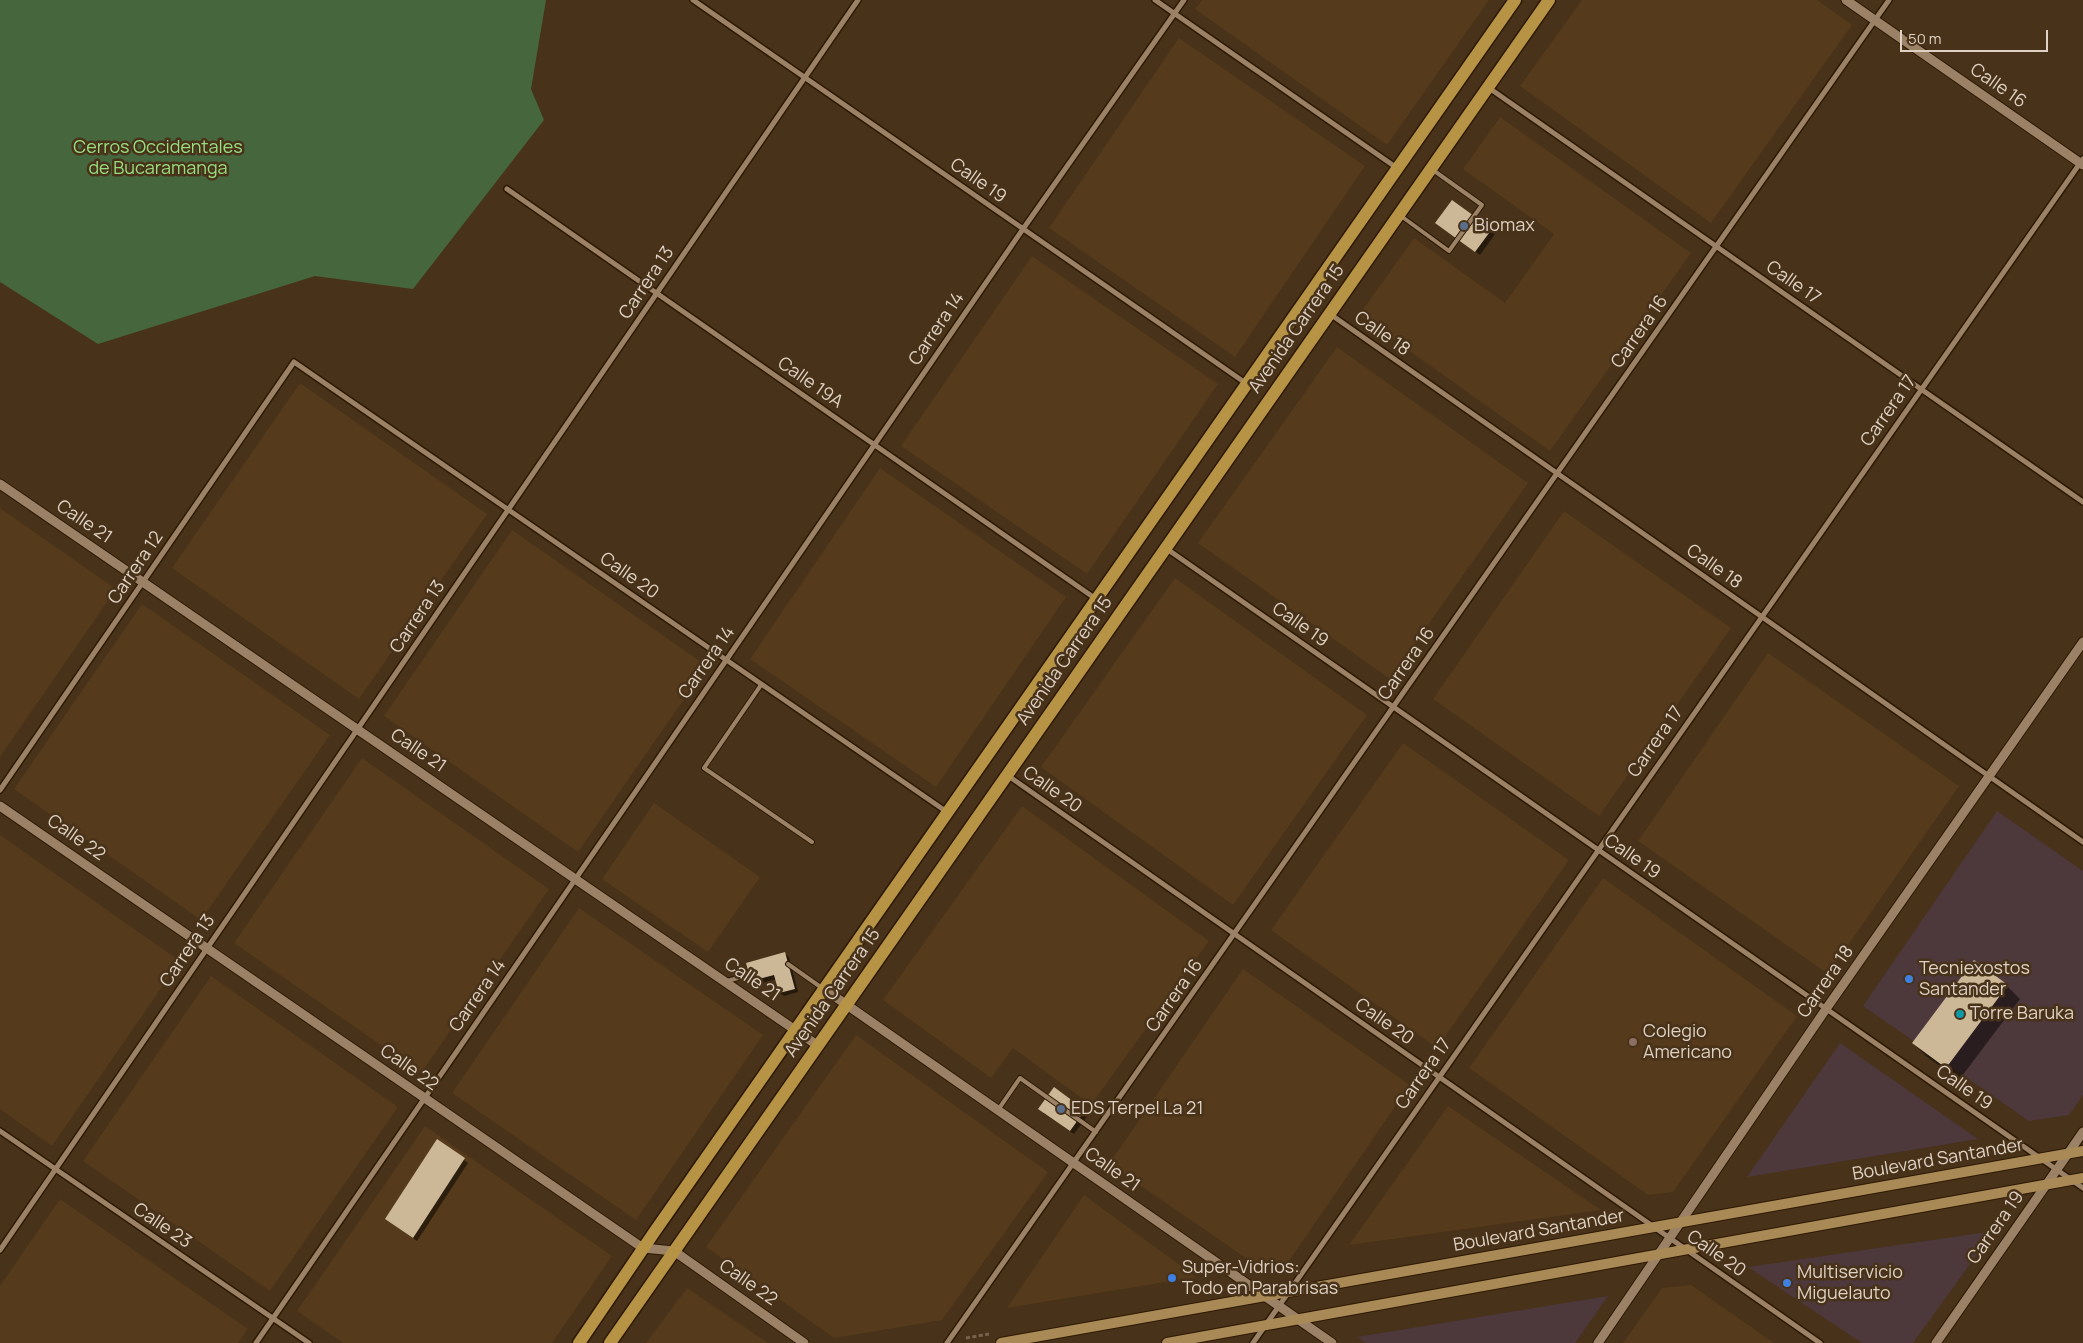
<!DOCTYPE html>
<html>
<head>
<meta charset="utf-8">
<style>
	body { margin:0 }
	#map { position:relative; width:2083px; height:1343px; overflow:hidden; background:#483219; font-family:Manrope,sans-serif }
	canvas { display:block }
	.scale { position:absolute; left:1900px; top:30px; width:148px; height:22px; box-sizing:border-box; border:2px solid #dfd1c3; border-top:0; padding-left:6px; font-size:15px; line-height:18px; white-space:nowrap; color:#dfd1c3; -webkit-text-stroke:4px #483219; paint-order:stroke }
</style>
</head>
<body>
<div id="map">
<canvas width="2083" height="1343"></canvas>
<div class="scale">50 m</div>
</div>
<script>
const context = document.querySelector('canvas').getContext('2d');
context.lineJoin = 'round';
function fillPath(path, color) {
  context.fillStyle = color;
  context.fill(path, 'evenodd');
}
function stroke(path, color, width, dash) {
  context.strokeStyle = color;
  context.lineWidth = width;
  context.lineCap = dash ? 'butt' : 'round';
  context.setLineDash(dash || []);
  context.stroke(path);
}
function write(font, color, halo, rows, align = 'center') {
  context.font = font + ' Manrope,sans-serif';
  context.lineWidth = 5;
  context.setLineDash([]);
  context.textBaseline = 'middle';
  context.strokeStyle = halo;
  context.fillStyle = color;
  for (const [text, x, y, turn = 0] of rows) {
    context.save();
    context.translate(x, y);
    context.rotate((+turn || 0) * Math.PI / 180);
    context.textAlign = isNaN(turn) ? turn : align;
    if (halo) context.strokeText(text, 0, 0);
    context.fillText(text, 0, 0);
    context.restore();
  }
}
const commercial = new Path2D(`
	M 1997,811 L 2083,871 L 2083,1095 L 2069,1115 L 2029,1121 L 1863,1006 Z
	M 1840,1043 L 1978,1139 L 1747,1177 Z
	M 1994,1231 L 1913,1343 L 1862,1343 L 1748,1267 Z
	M 1608,1296 L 1575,1343 L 1366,1343 L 1357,1337 Z`);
const built = new Path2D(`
	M 1202,0 L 1489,0 L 1387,145 L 1195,9 Z
	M 1582,0 L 1817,0 L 1852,25 L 1711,223 L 1520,86 Z
	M 1179,38 L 1365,166 L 1235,357 L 1049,228 Z
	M 1500,117 L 1691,253 L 1550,451 L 1359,315 L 1414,238 L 1505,303 L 1554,234 L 1463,169 Z
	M 1032,256 L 1218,384 L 1087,574 L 901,446 Z
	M 1337,347 L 1528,483 L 1390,679 L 1198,543 Z
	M 300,383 L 487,514 L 359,699 L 172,568 Z
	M 880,468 L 1066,597 L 936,787 L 750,659 Z
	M 0,508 L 116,589 L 0,757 Z
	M 1564,511 L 1731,628 L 1599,816 L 1433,699 Z
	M 512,530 L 707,666 L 578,852 L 384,716 Z
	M 1175,578 L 1367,715 L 1233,905 L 1041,767 Z
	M 142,604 L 330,735 L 201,920 L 14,789 Z
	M 1768,653 L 1959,786 L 1828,974 L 1638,841 Z
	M 1403,743 L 1569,860 L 1437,1048 L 1271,930 Z
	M 362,758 L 549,889 L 421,1073 L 234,943 Z
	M 654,803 L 760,877 L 708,952 L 602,879 Z
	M 1022,806 L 1209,941 L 1091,1105 L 1013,1048 L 991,1078 L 883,1000 Z
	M 0,835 L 180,961 L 52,1146 L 0,1109 Z
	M 1603,878 L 1797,1016 L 1673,1192 L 1648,1195 L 1469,1068 Z
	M 579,908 L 763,1035 L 636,1220 L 452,1093 Z
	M 1243,969 L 1410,1085 L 1287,1264 L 1262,1269 L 1109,1164 Z
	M 211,976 L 398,1107 L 270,1291 L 83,1161 Z
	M 856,1035 L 1048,1172 L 942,1320 L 834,1338 L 706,1247 Z
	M 1448,1106 L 1601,1210 L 1349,1245 Z
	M 425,1126 L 612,1256 L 552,1343 L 343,1343 L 297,1311 Z
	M 1084,1195 L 1196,1277 L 1007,1308 Z
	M 60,1199 L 248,1329 L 238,1343 L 0,1343 L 0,1286 Z
	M 1691,1285 L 1774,1343 L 1623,1343 L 1662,1288 Z
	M 687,1288 L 768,1343 L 646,1343 Z`);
const green = new Path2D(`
	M 0,0 L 546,0 L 531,89 L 544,120 L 413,289 L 315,276 L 98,344 L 0,282 Z`);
const shadow = new Path2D(`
	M 1452,202 L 1495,234 L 1480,255 L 1441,226 Z
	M 785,954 L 789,957 L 798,992 L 784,996 L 780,993 L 777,979 L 756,985 L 752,981 L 747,964 Z
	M 2007,986 L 2020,999 L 1959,1080 L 1926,1056 L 1913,1043 Z
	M 1084,1111 L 1088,1115 L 1074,1134 L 1043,1113 Z
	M 437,1141 L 468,1163 L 417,1241 L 390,1222 Z`);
const building = new Path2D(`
	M 1452,200 L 1492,229 L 1475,252 L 1435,223 Z
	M 785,952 L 795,989 L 779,993 L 774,975 L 751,981 L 746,963 Z
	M 1974,960 L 2008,985 L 1946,1068 L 1912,1043 Z
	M 1054,1087 L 1085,1110 L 1070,1131 L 1038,1109 Z
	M 437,1139 L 465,1158 L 413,1238 L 385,1219 Z`);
const path = new Path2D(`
	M 966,1338 L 989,1334`);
const service = new Path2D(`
	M 1401,216 L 1449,251 L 1482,205 L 1433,170
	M 761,685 L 704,768 L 812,842
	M 788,964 L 822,988
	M 727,981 L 749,975
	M 998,1110 L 1020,1078 L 1096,1132`);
const minor = new Path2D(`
	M 693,0 L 1247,384
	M 1155,0 L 1397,168
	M 1489,88 L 2083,502
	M 507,189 L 1096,599
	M 1330,314 L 2083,842
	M 1167,549 L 2083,1188
	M 1007,775 L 1820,1343
	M 0,790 L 294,362 L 947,812
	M 0,1131 L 309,1343
	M 0,1250 L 858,0
	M 256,1343 L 1023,229 L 1184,0
	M 947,1343 L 1889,0
	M 1253,1343 L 2083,159`);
const tertiary = new Path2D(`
	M 1846,0 L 2083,165
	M 0,484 L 817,1045
	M 0,806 L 637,1244 L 643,1248 L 674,1251 L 804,1343
	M 824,989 L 1332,1343
	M 1598,1343 L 1826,1009 L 2083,642
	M 1936,1343 L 2083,1132`);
const secondary = new Path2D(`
	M 1001,1343 L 2083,1151
	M 1167,1343 L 2083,1178`);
const primary = new Path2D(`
	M 579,1343 L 655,1231 L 1515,0
	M 610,1343 L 1549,0`);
const markers = [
	[1464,226,5,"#5c6f8a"],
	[1909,979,5,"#3f7fe0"],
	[1960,1014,5,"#0f9aa8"],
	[1633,1042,5,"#8d6e63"],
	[1061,1109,5,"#5c6f8a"],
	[1172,1278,5,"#3f7fe0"],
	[1787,1283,5,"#3f7fe0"]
];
const streetNames = [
	["Calle 16",1998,86,35],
	["Calle 19",978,181,35],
	["Carrera 13",647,283,-56],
	["Calle 17",1793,283,35],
	["Carrera 14",937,329,-56],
	["Avenida Carrera 15",1297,329,-55],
	["Carrera 16",1640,332,-55],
	["Calle 18",1382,334,35],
	["Calle 19A",810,383,35],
	["Carrera 17",1889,411,-55],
	["Calle 21",84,522,34],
	["Calle 18",1714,567,35],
	["Carrera 12",136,568,-56],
	["Calle 20",629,576,35],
	["Carrera 13",418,617,-56],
	["Calle 19",1300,625,35],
	["Avenida Carrera 15",1065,661,-55],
	["Carrera 14",707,663,-55],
	["Carrera 16",1407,664,-55],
	["Carrera 17",1656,742,-55],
	["Calle 21",418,751,34],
	["Calle 20",1052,790,35],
	["Calle 22",76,838,35],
	["Calle 19",1632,857,35],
	["Carrera 13",188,951,-56],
	["Calle 21",752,980,34],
	["Carrera 18",1826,982,-55],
	["Avenida Carrera 15",833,993,-55],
	["Carrera 14",478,996,-55],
	["Carrera 16",1175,996,-55],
	["Calle 20",1384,1022,35],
	["Calle 22",409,1068,35],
	["Carrera 17",1424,1074,-55],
	["Calle 19",1964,1088,35],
	["Boulevard Santander",1938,1160,-10],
	["Calle 21",1112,1170,35],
	["Calle 23",162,1226,34],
	["Carrera 19",1996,1228,-55],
	["Boulevard Santander",1539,1231,-10],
	["Calle 20",1716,1254,35],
	["Calle 22",748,1283,35]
];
const parkNames = [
	["Cerros Occidentales",158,148],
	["de Bucaramanga",158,169]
];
const poiNames = [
	["Biomax",1474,226],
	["Tecniexostos",1919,969],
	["Santander",1919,990],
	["Torre Baruka",1970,1014],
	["Colegio",1643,1032],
	["Americano",1643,1053],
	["EDS Terpel La 21",1071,1109],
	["Super-Vidrios:",1182,1268],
	["Todo en Parabrisas",1182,1289],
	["Multiservicio",1797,1273],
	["Miguelauto",1797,1294]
];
fillPath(commercial, '#4d383c');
fillPath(built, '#553a1b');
fillPath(green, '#46673d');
fillPath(shadow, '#0007');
fillPath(building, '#ccb797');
stroke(service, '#2d1901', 6);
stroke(minor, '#2d1901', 8);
stroke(tertiary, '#2d1901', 11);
stroke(secondary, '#2d1901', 12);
stroke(primary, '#2d1901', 15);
stroke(path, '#77634e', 3, [4, 2.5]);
stroke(service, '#9b8267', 4);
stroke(minor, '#9b8267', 5);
stroke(tertiary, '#9b8267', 9);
stroke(secondary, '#a98a56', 10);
stroke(primary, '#b79345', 12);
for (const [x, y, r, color] of markers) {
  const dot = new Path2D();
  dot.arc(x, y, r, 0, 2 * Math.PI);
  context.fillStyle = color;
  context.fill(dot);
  stroke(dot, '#483219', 2);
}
write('18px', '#dfd1c3', '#483219', streetNames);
write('18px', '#96e081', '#483219', parkNames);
write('18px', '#dfd1c3', '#483219', poiNames, 'left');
</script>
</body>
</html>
